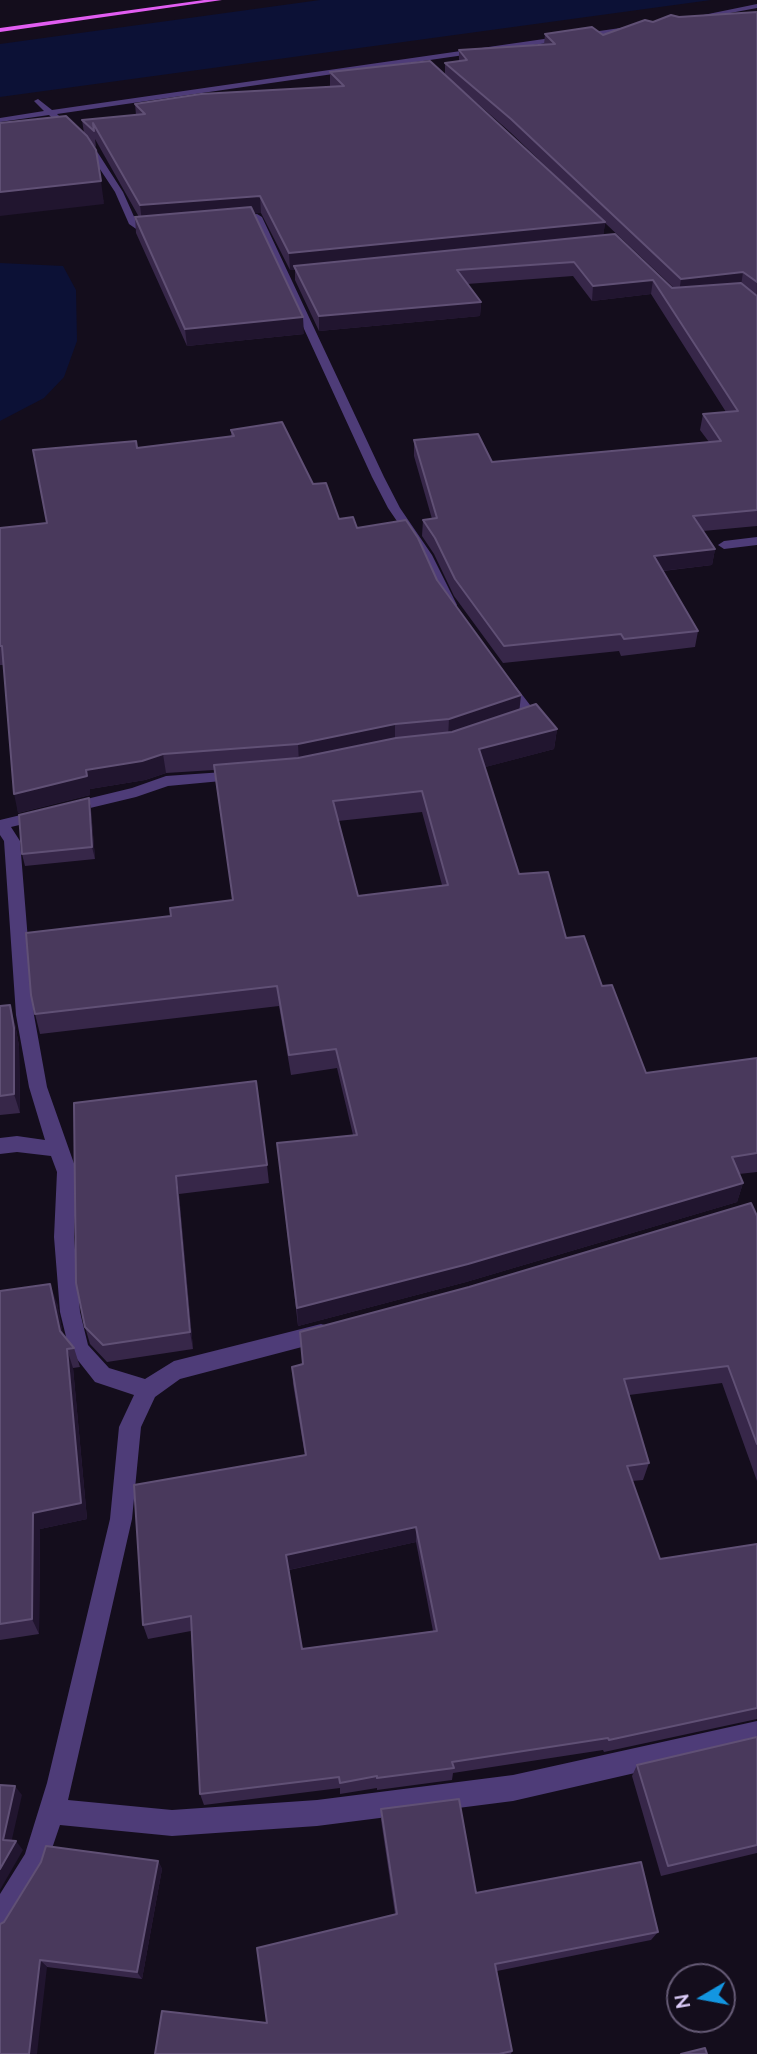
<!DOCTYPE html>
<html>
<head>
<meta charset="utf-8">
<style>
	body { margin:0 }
	#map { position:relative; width:757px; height:2054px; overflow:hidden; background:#140d1c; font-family:Mulish,sans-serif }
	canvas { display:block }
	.north { position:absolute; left:666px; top:1963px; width:70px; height:70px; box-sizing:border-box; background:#140d1c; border:2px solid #655a75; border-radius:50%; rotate:260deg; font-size:19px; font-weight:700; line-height:28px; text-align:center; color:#decdfb }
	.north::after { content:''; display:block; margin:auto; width:24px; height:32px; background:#1396e1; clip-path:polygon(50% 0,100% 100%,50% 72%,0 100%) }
</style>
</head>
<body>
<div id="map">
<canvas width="757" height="2054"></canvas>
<div class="north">N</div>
</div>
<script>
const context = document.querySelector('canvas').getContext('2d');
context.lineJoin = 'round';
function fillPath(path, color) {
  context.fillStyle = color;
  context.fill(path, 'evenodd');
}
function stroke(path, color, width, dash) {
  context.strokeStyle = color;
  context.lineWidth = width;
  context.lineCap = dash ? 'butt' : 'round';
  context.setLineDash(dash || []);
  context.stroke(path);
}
const water = new Path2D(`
	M 320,0 L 711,0 L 0,97 L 0,44 Z
	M 0,263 L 63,266 L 76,290 L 77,341 L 64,377 L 44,398 L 0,421 Z`);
const minor = new Path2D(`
	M 757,4 L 757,8 L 682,22 L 679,20 Z
	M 634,26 L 637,30 L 57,114 L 98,153 L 123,192 L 136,221 L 141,225 L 159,225 L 159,229 L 139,231 L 129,224 L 115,192 L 92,157 L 49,115 L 0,122 L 0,118 L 44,111 L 34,101 L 38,99 L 52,110 Z
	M 257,214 L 262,217 L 384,477 L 400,508 L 432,555 L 457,605 L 455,608 L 445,608 L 443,605 L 420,555 L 388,508 L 372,477 L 254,220 L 232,223 L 227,220 Z
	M 757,537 L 757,545 L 724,549 L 718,545 L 724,541 Z
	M 505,678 L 510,679 L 537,714 L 537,720 L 522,725 L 517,724 L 517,718 L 523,715 L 498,682 Z
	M 238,771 L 243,773 L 245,776 L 243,779 L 168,786 L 136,797 L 11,827 L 20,841 L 34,1015 L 47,1087 L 77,1172 L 74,1237 L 80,1312 L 88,1345 L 109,1368 L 145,1379 L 174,1361 L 321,1324 L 328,1326 L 331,1333 L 328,1340 L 321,1342 L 180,1379 L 155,1397 L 141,1427 L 132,1519 L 68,1800 L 172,1810 L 317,1800 L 513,1775 L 757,1721 L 757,1745 L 513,1801 L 317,1826 L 172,1836 L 60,1825 L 45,1869 L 9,1928 L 0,1932 L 0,1894 L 25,1854 L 47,1783 L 110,1519 L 119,1427 L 134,1395 L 95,1382 L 69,1349 L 60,1312 L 54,1237 L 57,1172 L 51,1156 L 17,1152 L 0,1154 L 0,1138 L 17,1136 L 45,1140 L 29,1087 L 16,1015 L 4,841 L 0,835 L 0,820 L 132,788 L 166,776 Z`);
const major = new Path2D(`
	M 204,0 L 222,0 L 0,32 L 0,28 Z`);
const wall = new Path2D(`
	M 757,12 L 757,526 L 703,531 L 715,549 L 712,565 L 663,571 L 698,631 L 695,647 L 621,656 L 619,651 L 503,663 L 454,596 L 434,554 L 422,536 L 423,520 L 432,519 L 414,456 L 414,440 L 492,462 L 709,442 L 700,430 L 703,414 L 726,412 L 651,294 L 592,301 L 573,276 L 467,284 L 481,302 L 480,316 L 319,331 L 295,280 L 295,270 L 290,270 L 261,213 L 254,213 L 304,334 L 187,346 L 136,233 L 135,217 L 139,217 L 95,139 L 96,147 L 92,144 L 104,204 L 84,133 L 82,120 L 136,115 L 135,104 L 330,87 L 330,72 L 445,75 L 445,63 L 459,61 L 459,50 L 544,45 L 545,34 L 603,35 L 653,22 L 679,17 ZM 451,80 L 510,132 L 581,200 ZM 605,223 L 674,288 L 603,236 Z
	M 231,430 L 313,484 L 339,519 L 357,528 L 437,580 L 519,709 L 557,729 L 554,749 L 485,767 L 519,874 L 602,986 L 646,1073 L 757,1058 L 757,1172 L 739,1174 L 743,1183 L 737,1202 L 466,1282 L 298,1326 L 277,1143 L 353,1135 L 337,1068 L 291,1075 L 279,1006 L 40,1034 L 35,1014 L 171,916 L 233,900 L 214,770 L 166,773 L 145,780 L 90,789 L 90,795 L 18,813 L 4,665 L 0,665 L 0,528 L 47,523 L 137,448 L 231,436 ZM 422,812 L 442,885 L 358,896 L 338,821 Z
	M 89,798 L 91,810 L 95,859 L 25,866 L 22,854 Z
	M 0,1006 L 15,1024 L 19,1046 L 20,1113 L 0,1115 Z
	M 74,1103 L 267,1165 L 269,1183 L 179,1194 L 193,1349 L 107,1362 L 90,1344 L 85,1327 Z
	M 757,1216 L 757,1481 L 722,1383 L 629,1395 L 649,1463 L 643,1480 L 632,1481 L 660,1559 L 757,1544 L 757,1719 L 604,1752 L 603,1750 L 453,1773 L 452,1780 L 377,1790 L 377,1788 L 340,1794 L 340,1788 L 204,1805 L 200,1794 L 191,1631 L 148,1639 L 143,1625 L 305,1456 L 293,1384 L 292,1367 L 303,1365 L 300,1332 ZM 416,1542 L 433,1631 L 302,1649 L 289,1570 Z
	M 0,1291 L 57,1303 L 63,1335 L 74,1348 L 80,1367 L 73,1368 L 87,1519 L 40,1529 L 39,1634 L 0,1640 Z
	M 757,1737 L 757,1853 L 661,1876 L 632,1776 L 637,1765 Z
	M 381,1809 L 476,1893 L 658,1932 L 651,1940 L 497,1971 L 512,2051 L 511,2054 L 155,2054 L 267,2023 L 395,1914 L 381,1820 Z
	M 158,1861 L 162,1869 L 142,1979 L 47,1967 L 0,1924 Z`);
const shadedWall = new Path2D(`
	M 101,181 L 104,204 L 0,216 L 0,192 Z
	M 260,196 L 261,213 L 142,222 L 140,205 Z
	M 605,222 L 603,239 L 294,266 L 295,270 L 290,270 L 289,253 Z
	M 743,272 L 741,286 L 679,293 L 681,279 Z
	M 653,280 L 651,294 L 592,301 L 593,286 Z
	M 481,302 L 480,316 L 319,331 L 319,316 Z
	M 303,317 L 304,334 L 187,346 L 185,329 Z
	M 715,549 L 712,565 L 652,572 L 654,556 Z
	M 521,695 L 519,714 L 448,738 L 449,719 Z
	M 395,724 L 395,743 L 299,763 L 298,744 Z
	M 557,729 L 554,749 L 478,769 L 479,749 Z
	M 163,754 L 166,773 L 145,780 L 90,789 L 90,795 L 18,813 L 14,794 L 86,770 Z
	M 89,798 L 91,810 L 95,859 L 92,847 Z
	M 10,1005 L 15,1024 L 19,1046 L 20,1113 L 14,1094 Z
	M 176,1176 L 179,1194 L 193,1349 L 190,1332 Z
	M 743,1183 L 737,1202 L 466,1282 L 298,1326 L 297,1308 Z
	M 50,1284 L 57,1303 L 66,1350 L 60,1331 Z
	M 67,1349 L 73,1368 L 87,1519 L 40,1529 L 39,1634 L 32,1619 L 33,1513 Z
	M 416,1527 L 416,1542 L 288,1570 L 286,1555 Z
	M 15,1786 L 22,1795 L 10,1848 L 3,1840 Z
	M 16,1841 L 23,1850 L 0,1890 L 0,1869 Z
	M 158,1861 L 162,1869 L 142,1979 L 137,1972 Z
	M 40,1960 L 47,1967 L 37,2054 L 29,2054 Z`);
const building = new Path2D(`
	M 757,12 L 757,282 L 743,272 L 681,279 L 511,119 L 445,63 L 467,60 L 459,50 L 555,44 L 545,34 L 592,27 L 603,35 L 645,20 L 653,22 L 671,15 L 679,17 Z
	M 430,61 L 605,222 L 289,253 L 260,196 L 140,205 L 93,123 L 94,131 L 82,120 L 145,114 L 135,104 L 201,94 L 344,86 L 330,72 Z
	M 66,116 L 87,136 L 96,150 L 101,181 L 0,192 L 0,123 Z
	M 251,207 L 303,317 L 185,329 L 135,217 Z
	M 615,234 L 672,288 L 741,283 L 757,296 L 757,510 L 693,516 L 715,549 L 654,556 L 698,631 L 624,639 L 621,634 L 504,646 L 455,579 L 435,538 L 423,520 L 437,518 L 414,440 L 478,434 L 492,462 L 721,441 L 703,414 L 738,411 L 653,280 L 593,286 L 574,262 L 457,270 L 481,302 L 319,316 L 294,266 Z
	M 282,422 L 313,484 L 326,483 L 339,519 L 353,517 L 357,528 L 406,520 L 418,538 L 437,580 L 521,695 L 449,719 L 395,724 L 298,744 L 163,754 L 142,761 L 86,770 L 87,776 L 14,794 L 2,646 L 0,646 L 0,528 L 47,523 L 33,450 L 136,441 L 137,448 L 234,436 L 231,430 Z
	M 536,704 L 557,729 L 479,749 L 519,874 L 548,872 L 566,938 L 584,936 L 602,986 L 612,985 L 646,1073 L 757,1058 L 757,1153 L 732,1157 L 743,1183 L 468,1264 L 297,1308 L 277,1143 L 357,1135 L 336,1049 L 289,1055 L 277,986 L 35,1014 L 31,995 L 26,933 L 171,916 L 170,908 L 233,900 L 214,765 L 298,758 L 396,738 L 452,732 ZM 422,791 L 448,885 L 358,896 L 333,801 Z
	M 89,798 L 92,847 L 22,854 L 19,815 Z
	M 10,1005 L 14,1028 L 14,1094 L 0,1096 L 0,1006 Z
	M 256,1081 L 267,1165 L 176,1176 L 190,1332 L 103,1345 L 85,1327 L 76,1283 L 74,1103 Z
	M 751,1203 L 757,1216 L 757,1444 L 728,1366 L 624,1379 L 649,1463 L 627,1466 L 660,1559 L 757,1544 L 757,1708 L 609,1740 L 608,1738 L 452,1762 L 454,1768 L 377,1778 L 377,1776 L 340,1783 L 339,1777 L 200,1794 L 191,1616 L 143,1625 L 134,1485 L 306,1455 L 292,1367 L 303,1364 L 300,1332 L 469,1287 ZM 416,1527 L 437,1631 L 302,1649 L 286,1555 Z
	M 50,1284 L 60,1331 L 74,1348 L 67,1349 L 81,1503 L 33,1513 L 32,1619 L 0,1624 L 0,1291 Z
	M 757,1737 L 757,1845 L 668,1866 L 637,1765 Z
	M 0,1785 L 15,1786 L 3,1840 L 16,1841 L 0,1869 Z
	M 459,1799 L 476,1893 L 641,1862 L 658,1932 L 495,1964 L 512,2051 L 499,2054 L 155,2054 L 162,2011 L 267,2023 L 257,1948 L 397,1914 L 381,1809 Z
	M 46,1846 L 158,1861 L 137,1972 L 40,1960 L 29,2054 L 0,2054 L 0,1924 L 4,1922 L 41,1862 Z
	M 705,2048 L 707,2054 L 681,2054 Z`);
fillPath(water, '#0c1136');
fillPath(minor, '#4e3c78');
fillPath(major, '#e15df1');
fillPath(wall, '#372749');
fillPath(shadedWall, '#21152f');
fillPath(building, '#49395c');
stroke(building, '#605075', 2);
</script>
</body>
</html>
